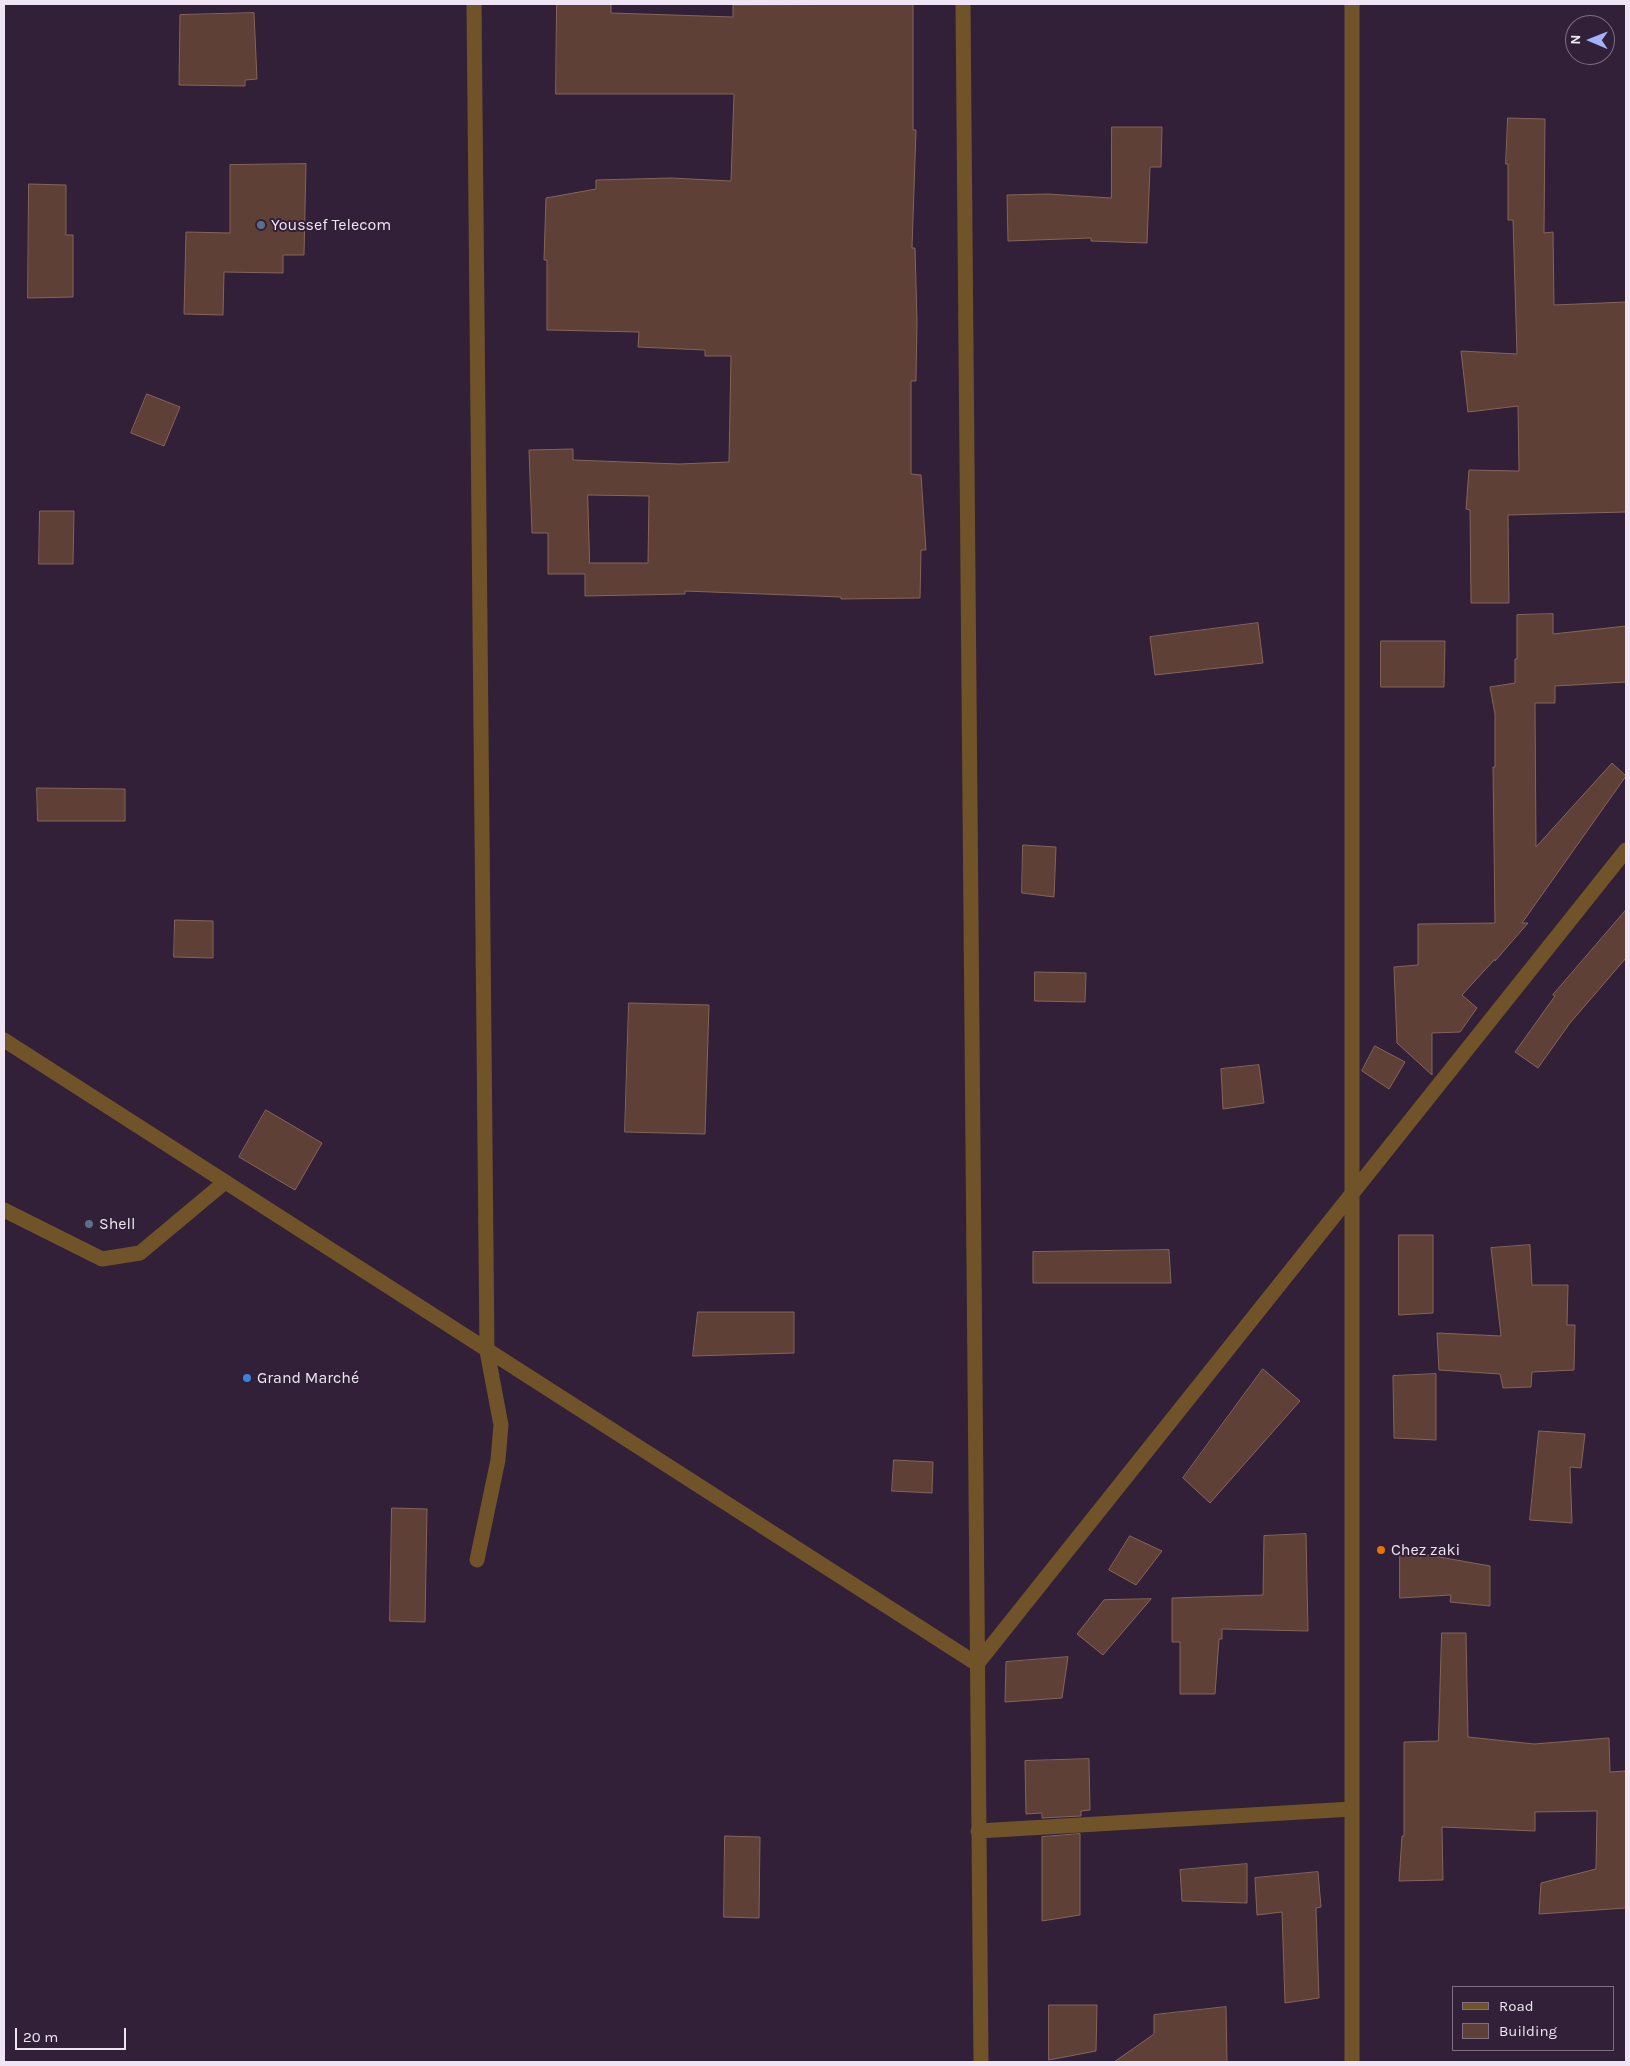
<!DOCTYPE html>
<html>
<head>
<meta charset="utf-8">
<style>
	body { margin:0 }
	#map { position:relative; width:1630px; height:2066px; overflow:hidden; background:#312037; font-family:Karla,sans-serif }
	canvas { display:block }
	.frame { position:absolute; inset:0; border:5px solid #eee4f3; pointer-events:none }
	.legend { position:absolute; left:1452px; top:1986px; width:162px; height:65px; box-sizing:border-box; background:#312037; border:1px solid #7d6e82; margin:0; padding:6px 9px; list-style:none; font-size:15px; color:#eee4f3 }
	.legend li { display:flex; align-items:center; gap:10px; height:25px }
	.legend b { width:25px; border:1px solid #7d6e82 }
	.north { position:absolute; left:1565px; top:15px; width:50px; height:50px; box-sizing:border-box; background:#312037; border:1px solid #7d6e82; border-radius:50%; rotate:271deg; font-size:14px; font-weight:700; line-height:20px; text-align:center; color:#eee4f3 }
	.north::after { content:''; display:block; margin:auto; width:18px; height:22px; background:#a2b2fd; clip-path:polygon(50% 0,100% 100%,50% 72%,0 100%) }
	.scale { position:absolute; left:15px; top:2028px; width:111px; height:22px; box-sizing:border-box; border:2px solid #eee4f3; border-top:0; padding-left:6px; font-size:15px; line-height:18px; white-space:nowrap; color:#eee4f3; -webkit-text-stroke:4px #312037; paint-order:stroke }
</style>
</head>
<body>
<div id="map">
<canvas width="1630" height="2066"></canvas>
<div class="frame"></div>
<ul class="legend">
<li><b style="height:6px;background:#715329"></b>Road</li>
<li><b style="height:14px;background:#5f4037"></b>Building</li>
</ul>
<div class="north">N</div>
<div class="scale">20 m</div>
</div>
<script>
const context = document.querySelector('canvas').getContext('2d');
context.lineJoin = 'round';
function fillPath(path, color) {
  context.fillStyle = color;
  context.fill(path, 'evenodd');
}
function stroke(path, color, width, dash) {
  context.strokeStyle = color;
  context.lineWidth = width;
  context.lineCap = dash ? 'butt' : 'round';
  context.setLineDash(dash || []);
  context.stroke(path);
}
function write(font, color, halo, rows, align = 'center') {
  context.font = font + ' Karla,sans-serif';
  context.lineWidth = 4;
  context.setLineDash([]);
  context.textBaseline = 'middle';
  context.strokeStyle = halo;
  context.fillStyle = color;
  for (const [text, x, y, turn = 0] of rows) {
    context.save();
    context.translate(x, y);
    context.rotate((+turn || 0) * Math.PI / 180);
    context.textAlign = isNaN(turn) ? turn : align;
    if (halo) context.strokeText(text, 0, 0);
    context.fillText(text, 0, 0);
    context.restore();
  }
}
const building = new Path2D(`
	M 557,4 L 611,4 L 611,13 L 733,17 L 733,5 L 913,4 L 913,130 L 916,130 L 912,248 L 915,248 L 917,321 L 916,381 L 911,381 L 911,474 L 921,475 L 926,550 L 921,550 L 920,598 L 841,599 L 841,597 L 685,591 L 685,594 L 585,596 L 585,574 L 548,574 L 548,533 L 532,533 L 529,450 L 573,449 L 573,460 L 679,464 L 729,462 L 731,356 L 705,356 L 705,350 L 638,347 L 639,332 L 547,330 L 547,260 L 544,260 L 546,198 L 596,189 L 596,180 L 671,178 L 731,181 L 734,94 L 556,94 ZM 588,495 L 649,496 L 648,563 L 590,563 Z
	M 254,13 L 257,79 L 245,80 L 245,86 L 179,85 L 180,15 Z
	M 1508,118 L 1545,119 L 1544,233 L 1553,232 L 1554,305 L 1626,302 L 1626,512 L 1508,515 L 1509,603 L 1471,603 L 1470,510 L 1466,509 L 1469,470 L 1519,471 L 1518,406 L 1468,412 L 1461,351 L 1517,354 L 1513,220 L 1508,220 L 1508,164 L 1506,164 Z
	M 1112,127 L 1162,127 L 1161,167 L 1150,167 L 1147,243 L 1091,241 L 1091,238 L 1008,241 L 1007,195 L 1047,194 L 1111,198 Z
	M 306,164 L 304,255 L 283,255 L 283,273 L 224,272 L 223,315 L 184,314 L 186,232 L 230,233 L 230,165 Z
	M 29,184 L 66,185 L 66,235 L 73,235 L 73,297 L 28,298 Z
	M 147,394 L 180,407 L 164,446 L 131,433 Z
	M 40,511 L 74,511 L 73,564 L 39,564 Z
	M 1553,614 L 1553,634 L 1626,626 L 1626,682 L 1555,686 L 1555,703 L 1535,703 L 1536,847 L 1612,763 L 1626,776 L 1522,923 L 1528,923 L 1495,961 L 1495,959 L 1462,995 L 1477,1008 L 1460,1032 L 1432,1033 L 1432,1075 L 1397,1043 L 1394,967 L 1418,965 L 1418,924 L 1495,923 L 1493,767 L 1495,767 L 1495,714 L 1490,687 L 1515,683 L 1515,659 L 1517,659 L 1517,615 Z
	M 1258,623 L 1263,663 L 1155,675 L 1150,637 Z
	M 1381,641 L 1445,641 L 1444,687 L 1381,687 Z
	M 37,788 L 125,789 L 125,821 L 38,821 Z
	M 1023,845 L 1056,847 L 1054,897 L 1022,893 Z
	M 1626,910 L 1626,958 L 1570,1023 L 1538,1068 L 1515,1052 L 1555,996 L 1553,995 Z
	M 175,920 L 213,921 L 213,958 L 174,957 Z
	M 1035,972 L 1086,973 L 1085,1002 L 1035,1001 Z
	M 629,1003 L 709,1005 L 705,1134 L 625,1132 Z
	M 1375,1046 L 1405,1062 L 1389,1089 L 1362,1071 Z
	M 1259,1065 L 1264,1103 L 1223,1109 L 1221,1069 Z
	M 266,1110 L 322,1143 L 295,1190 L 239,1157 Z
	M 1399,1235 L 1433,1235 L 1433,1313 L 1399,1315 Z
	M 1530,1245 L 1532,1285 L 1568,1285 L 1567,1325 L 1575,1325 L 1574,1370 L 1532,1372 L 1531,1387 L 1503,1388 L 1500,1374 L 1439,1370 L 1437,1333 L 1501,1336 L 1491,1248 Z
	M 1169,1250 L 1171,1283 L 1033,1283 L 1033,1252 Z
	M 698,1312 L 794,1312 L 794,1353 L 693,1356 Z
	M 1263,1369 L 1300,1401 L 1210,1503 L 1183,1478 Z
	M 1436,1374 L 1436,1440 L 1394,1438 L 1393,1376 Z
	M 1539,1431 L 1585,1434 L 1581,1468 L 1570,1467 L 1572,1523 L 1530,1520 Z
	M 894,1460 L 933,1462 L 932,1493 L 892,1491 Z
	M 392,1508 L 427,1509 L 425,1622 L 390,1621 Z
	M 1306,1534 L 1308,1631 L 1222,1629 L 1222,1639 L 1219,1639 L 1215,1694 L 1180,1694 L 1180,1642 L 1172,1642 L 1172,1598 L 1263,1595 L 1264,1536 Z
	M 1130,1536 L 1162,1551 L 1136,1585 L 1109,1570 Z
	M 1400,1550 L 1490,1566 L 1490,1606 L 1450,1602 L 1451,1595 L 1400,1598 Z
	M 1151,1599 L 1103,1655 L 1077,1634 L 1104,1600 Z
	M 1442,1633 L 1466,1633 L 1468,1737 L 1534,1744 L 1609,1738 L 1610,1772 L 1626,1771 L 1626,1908 L 1539,1914 L 1541,1883 L 1596,1869 L 1597,1811 L 1535,1812 L 1535,1831 L 1442,1827 L 1443,1880 L 1399,1881 L 1402,1836 L 1404,1836 L 1404,1742 L 1438,1741 Z
	M 1068,1657 L 1062,1698 L 1005,1702 L 1006,1662 Z
	M 1089,1759 L 1090,1810 L 1081,1811 L 1081,1816 L 1042,1818 L 1042,1813 L 1026,1814 L 1025,1761 Z
	M 1080,1834 L 1080,1915 L 1042,1921 L 1042,1837 Z
	M 725,1836 L 760,1837 L 759,1918 L 724,1917 Z
	M 1247,1864 L 1247,1903 L 1182,1901 L 1180,1870 Z
	M 1318,1872 L 1321,1907 L 1316,1908 L 1319,1998 L 1285,2003 L 1282,1912 L 1257,1915 L 1255,1878 Z
	M 1049,2005 L 1097,2005 L 1096,2051 L 1049,2060 Z
	M 1226,2007 L 1227,2062 L 1114,2062 L 1154,2034 L 1154,2015 Z`);
const lane = new Path2D(`
	M 4,1210 L 102,1259 L 140,1253 L 225,1182`);
const street = new Path2D(`
	M 474,4 L 487,1351 L 501,1425 L 498,1460 L 477,1560
	M 963,4 L 981,2062
	M 4,1040 L 977,1664 L 1626,850
	M 978,1831 L 1352,1809
	M 1352,2062 L 1352,4`);
const markers = [
	[261,225,5,"#5c6f8a"],
	[89,1224,5,"#5c6f8a"],
	[247,1378,5,"#3f7fe0"],
	[1381,1550,5,"#e8710a"]
];
const poiNames = [
	["Youssef Telecom",271,225],
	["Shell",99,1224],
	["Grand Marché",257,1378],
	["Chez zaki",1391,1550]
];
fillPath(building, '#5f4037');
stroke(building, '#85645a', 1);
stroke(lane, '#715329', 15);
stroke(street, '#715329', 15);
for (const [x, y, r, color] of markers) {
  const dot = new Path2D();
  dot.arc(x, y, r, 0, 2 * Math.PI);
  context.fillStyle = color;
  context.fill(dot);
  stroke(dot, '#312037', 2);
}
write('16px', '#eee4f3', '#312037', poiNames, 'left');
</script>
</body>
</html>
